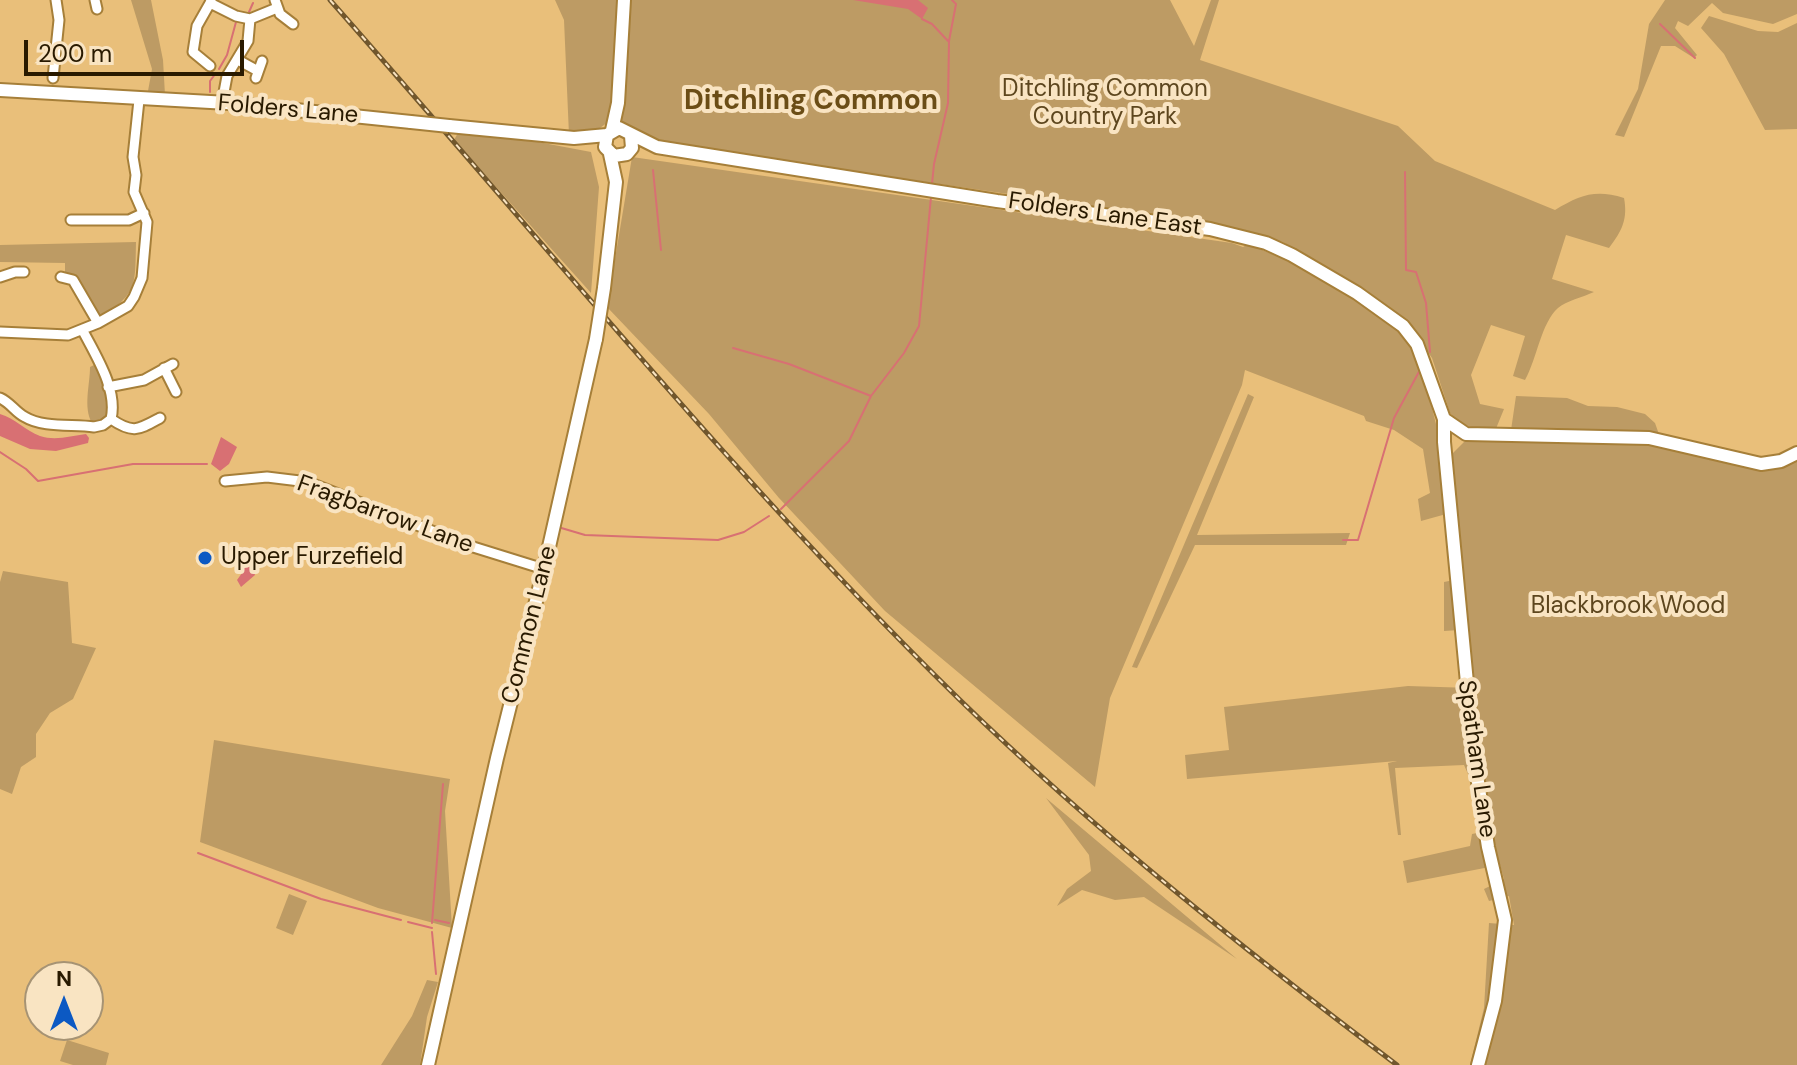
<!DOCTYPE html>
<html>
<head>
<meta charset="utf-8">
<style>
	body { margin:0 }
	#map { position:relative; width:1797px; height:1065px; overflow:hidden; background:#e9bf7a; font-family:"DM Sans",sans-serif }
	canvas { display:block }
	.north { position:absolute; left:24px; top:961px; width:80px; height:80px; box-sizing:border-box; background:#f9e4c2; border:2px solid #a69374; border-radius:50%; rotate:0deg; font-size:22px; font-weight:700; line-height:32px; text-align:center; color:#291a00 }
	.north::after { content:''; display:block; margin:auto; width:28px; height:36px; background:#0c59c3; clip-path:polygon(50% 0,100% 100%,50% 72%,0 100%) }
	.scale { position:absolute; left:24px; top:40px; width:220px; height:36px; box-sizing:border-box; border:4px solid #291a00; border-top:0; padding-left:10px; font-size:24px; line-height:28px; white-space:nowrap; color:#291a00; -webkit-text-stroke:6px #f9e4c2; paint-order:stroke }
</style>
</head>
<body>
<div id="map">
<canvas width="1797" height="1065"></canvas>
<div class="north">N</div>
<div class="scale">200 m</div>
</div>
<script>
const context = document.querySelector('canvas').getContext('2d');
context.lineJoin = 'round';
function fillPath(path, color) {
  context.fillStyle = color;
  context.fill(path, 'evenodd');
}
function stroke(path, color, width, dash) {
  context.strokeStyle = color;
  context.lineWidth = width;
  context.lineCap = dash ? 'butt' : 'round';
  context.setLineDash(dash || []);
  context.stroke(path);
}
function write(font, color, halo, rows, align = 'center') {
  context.font = font + ' "DM Sans",sans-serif';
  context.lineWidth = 8;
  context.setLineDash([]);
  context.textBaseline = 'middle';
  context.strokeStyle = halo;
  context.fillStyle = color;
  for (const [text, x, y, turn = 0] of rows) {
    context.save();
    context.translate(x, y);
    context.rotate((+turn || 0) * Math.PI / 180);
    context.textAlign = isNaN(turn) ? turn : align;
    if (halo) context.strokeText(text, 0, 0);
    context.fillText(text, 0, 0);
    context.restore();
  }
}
const green = new Path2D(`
	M 131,0 L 151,0 L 163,60 L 165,95 L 148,91 L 152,69 Z
	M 555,0 L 1170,0 L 1194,46 L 1211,0 L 1219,0 L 1200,60 L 1398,126 L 1435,161 L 1555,210 C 1580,195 1595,189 1624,198 C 1628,219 1622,231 1609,248 L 1566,235 L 1552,279 L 1594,292 C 1583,297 1566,301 1558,308 C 1541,323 1537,359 1525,380 L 1513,376 L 1525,336 L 1491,325 L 1471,375 L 1480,404 L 1504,409 L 1495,431 L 1476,429 L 1458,422 L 1450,413 L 1432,358 L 1412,329 L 1366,292 L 1283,242 L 1214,224 L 658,143 L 627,124 L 608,122 L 596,131 L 569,135 L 564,20 Z
	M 1665,0 L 1797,0 L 1797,14 L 1773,24 L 1723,13 L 1712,3 L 1688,26 L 1678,21 L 1675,28 L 1697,55 L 1694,58 L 1675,46 L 1661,46 L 1624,137 L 1615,135 L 1638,89 L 1649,24 Z
	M 1709,16 L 1758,31 L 1778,32 L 1797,23 L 1797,129 L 1765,130 L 1724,54 L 1701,28 Z
	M 459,131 L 517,138 L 591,152 L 599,187 L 591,293 L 454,140 Z
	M 632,157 L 1232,243 L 1243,247 L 1248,244 L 1298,265 L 1351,295 L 1408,336 L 1423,373 L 1436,424 L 1441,465 L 1469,437 L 1510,437 L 1516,396 L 1567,398 L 1588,406 L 1617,407 L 1645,414 L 1655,423 L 1661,440 L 1762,462 L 1797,454 L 1797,1065 L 1470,1065 L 1484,1008 L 1489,923 L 1514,925 L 1509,896 L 1489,901 L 1484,889 L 1504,879 L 1500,865 L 1407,883 L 1403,861 L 1470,846 L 1472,834 L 1493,830 L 1464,765 L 1395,768 L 1401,835 L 1398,835 L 1388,763 L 1397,761 L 1187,779 L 1185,755 L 1229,750 L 1224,707 L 1408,686 L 1471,688 L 1460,630 L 1444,631 L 1444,582 L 1459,579 L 1457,511 L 1421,521 L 1418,499 L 1430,493 L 1423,449 L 1394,430 L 1366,421 L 1364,416 L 1245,370 L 1242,385 L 1110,698 L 1095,787 L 885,611 L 779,498 L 709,414 L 607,307 Z
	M 136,242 C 135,286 138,293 99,319 L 84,287 L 65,275 L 65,263 L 0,262 L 0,245 Z
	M 96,364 L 108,403 L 105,417 L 92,423 C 83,407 90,385 90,367 Z
	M 1248,394 L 1254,397 L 1197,535 L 1350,533 L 1346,545 L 1195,545 L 1137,668 L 1132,667 Z
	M 3,571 L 68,582 L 72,643 L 96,648 L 73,699 L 50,713 L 36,734 L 36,757 L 21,767 L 12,794 L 0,789 L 0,582 Z
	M 214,740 L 450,779 L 445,811 L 452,928 L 378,908 L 200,842 Z
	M 1046,798 L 1237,959 L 1144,897 L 1115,900 L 1082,890 L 1057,906 L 1067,889 L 1091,871 L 1089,855 Z
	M 289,894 L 307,901 L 293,935 L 276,928 Z
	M 427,980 L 438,982 L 427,1017 L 420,1065 L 381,1065 L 412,1016 Z
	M 67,1040 L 109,1053 L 106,1065 L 73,1065 L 60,1061 Z`);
const water = new Path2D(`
	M 853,0 L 918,0 L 928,8 L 922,19 L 908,9 Z
	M 0,414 C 15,418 26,431 40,436 C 55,441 71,436 86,434 L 89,438 L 88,443 L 56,451 L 30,449 L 0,436 Z
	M 221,437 L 237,447 L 229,464 L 220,471 L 211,464 Z
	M 240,563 L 252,566 L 255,575 L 241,587 L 237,580 L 242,573 L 235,569 L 235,564 Z`);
const stream = new Path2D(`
	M 249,12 L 253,3
	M 922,19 L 932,24 L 948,41
	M 1660,24 L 1695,58
	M 219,69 L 227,55 L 236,22
	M 210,92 L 210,81 L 216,73
	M 653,170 L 661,250
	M 1405,172 L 1406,270 L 1416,272 L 1426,303 L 1430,352
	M 932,184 L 934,164 L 948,103 L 949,41 L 956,4 L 952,0
	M 733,348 L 789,364 L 871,396
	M 0,452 L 26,469 L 38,481 L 133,464 L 207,464
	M 781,509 L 849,441 L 871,396 L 904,353 L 919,326 L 931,197
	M 558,527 L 585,535 L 718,540 L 744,532 L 769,516
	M 1343,540 L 1358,540 L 1394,418 L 1421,368
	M 198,853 L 321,899 L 401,920
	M 435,920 L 449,923
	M 408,922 L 432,928
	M 432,923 L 443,784
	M 432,932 L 436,974`);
const street = new Path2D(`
	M 95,0 L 97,9
	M 211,0 L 210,3 L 236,16 L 250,19 L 248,41 L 227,76 L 222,103
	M 275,0 L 280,14 L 293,24
	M 210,3 L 197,26 L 193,52 L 210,66
	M 250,19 L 277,8
	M 238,60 L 258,71
	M 53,78 L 59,20 L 56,0
	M 256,78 L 262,61
	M 71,220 L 129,220 L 144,213
	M 0,277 L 15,272 L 24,272
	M 61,277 L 73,280 L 98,323
	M 0,332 L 68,335 L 98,323 L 128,306 L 134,297 L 142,278 L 147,222 L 134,192 L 136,175 L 133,157 L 139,100
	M 164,368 L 176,392
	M 108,387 L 144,380 L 173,364
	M 0,398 C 11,403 15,412 25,417 C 43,428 73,424 94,427 L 103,425 L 111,419 C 118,390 96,356 83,331
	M 111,419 C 133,434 138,430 160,418
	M 225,481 L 267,477 L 308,482 L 470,546 L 544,569`);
const secondary = new Path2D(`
	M 0,90 L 228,103 L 411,122
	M 449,126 L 574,138 L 607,135
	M 612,130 L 618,103 L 624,0
	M 631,136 L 632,148 L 627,154 L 614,156 L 605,147 L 607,135 L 619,128 L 657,147 L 997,201 L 1210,229 L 1266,243 L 1292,255 L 1357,293 L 1403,326 L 1417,344 L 1444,419 L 1466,434 L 1649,438 L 1761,464 L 1781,461 L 1797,453
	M 604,288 L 616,182 L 610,154
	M 1444,419 L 1444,442 L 1474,756 L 1488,847 L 1505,920 L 1495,1001 L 1478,1065
	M 428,1065 L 497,758 L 544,569 L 596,339`);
const rail = new Path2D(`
	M 330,0 C 538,235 735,480 960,700 C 1096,832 1246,951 1397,1065`);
const secondaryBridge = new Path2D(`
	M 411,122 L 449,126
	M 596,339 L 604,288`);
const markers = [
	[205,558,8,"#0c59c3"]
];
const parkNames = [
	["Ditchling Common",1105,90],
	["Country Park",1105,118],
	["Blackbrook Wood",1628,607]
];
const streetNames = [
	["Folders Lane",288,110,5],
	["Folders Lane East",1105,215,8],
	["Fragbarrow Lane",385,515,20],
	["Common Lane",530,625,-76],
	["Spatham Lane",1476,759,82]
];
const poiNames = [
	["Upper Furzefield",221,558]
];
const quarterNames = [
	["Ditchling Common",811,102]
];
fillPath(green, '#bd9b64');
fillPath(water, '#d87073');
stroke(stream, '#d87073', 2);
stroke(street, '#a67f39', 13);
stroke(secondary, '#a67f39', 16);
stroke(street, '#fff', 9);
stroke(secondary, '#fff', 12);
stroke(rail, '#71572d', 5);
stroke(rail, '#f9e4c2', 2, [6]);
stroke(secondaryBridge, '#a67f39', 16, []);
stroke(secondaryBridge, '#fff', 12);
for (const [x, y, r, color] of markers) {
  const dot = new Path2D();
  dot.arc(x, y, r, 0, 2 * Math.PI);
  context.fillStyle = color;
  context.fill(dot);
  stroke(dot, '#f9e4c2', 3);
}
write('24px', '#5d461e', '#f9e4c2', parkNames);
write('24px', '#291a00', '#f9e4c2', streetNames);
write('24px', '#291a00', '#f9e4c2', poiNames, 'left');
write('bold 28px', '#6b4d16', '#f9e4c2', quarterNames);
</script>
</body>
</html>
